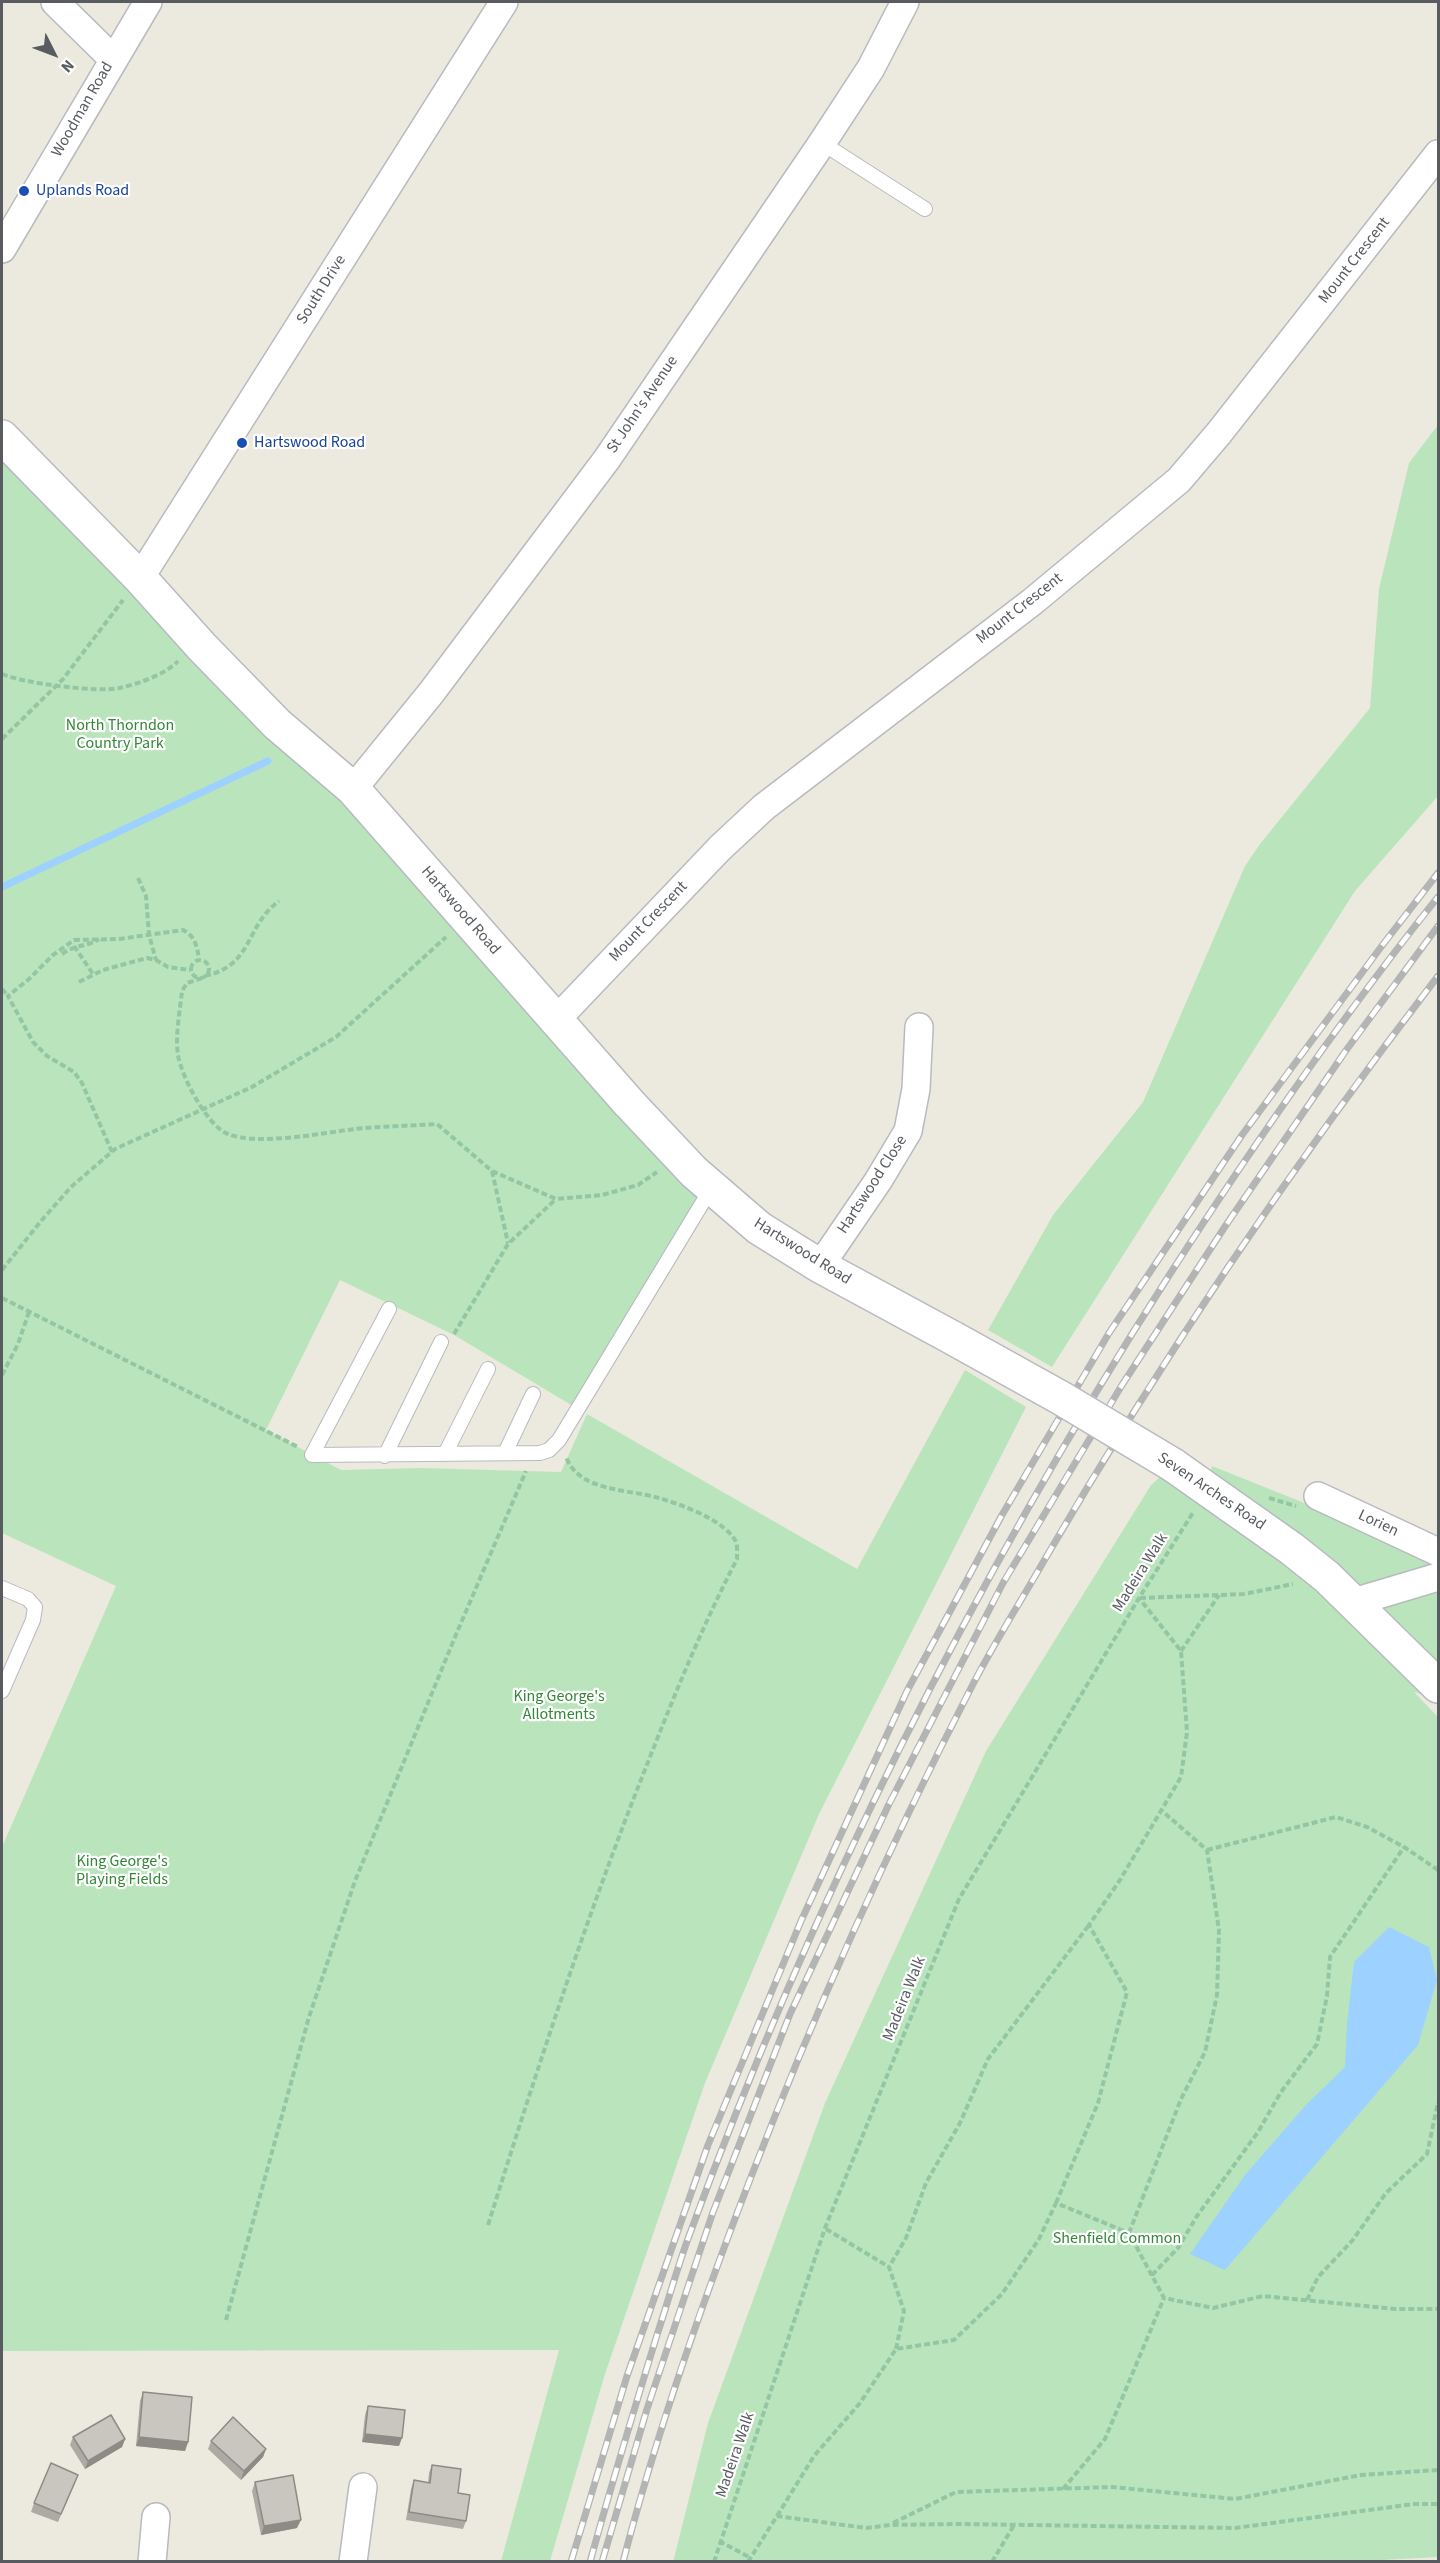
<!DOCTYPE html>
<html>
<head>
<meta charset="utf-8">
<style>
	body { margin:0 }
	#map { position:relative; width:1440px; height:2563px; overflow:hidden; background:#eceadf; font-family:"Source Sans 3",sans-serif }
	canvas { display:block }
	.frame { position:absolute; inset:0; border:3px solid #585c61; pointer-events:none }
	.north { position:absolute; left:24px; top:24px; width:60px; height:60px; -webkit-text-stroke:4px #fff; paint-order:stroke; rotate:132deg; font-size:16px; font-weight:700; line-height:24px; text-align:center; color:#585c61 }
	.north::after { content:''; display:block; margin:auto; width:21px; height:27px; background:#585c61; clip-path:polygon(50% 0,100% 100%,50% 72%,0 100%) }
</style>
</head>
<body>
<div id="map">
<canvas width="1440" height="2563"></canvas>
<div class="frame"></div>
<div class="north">N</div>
</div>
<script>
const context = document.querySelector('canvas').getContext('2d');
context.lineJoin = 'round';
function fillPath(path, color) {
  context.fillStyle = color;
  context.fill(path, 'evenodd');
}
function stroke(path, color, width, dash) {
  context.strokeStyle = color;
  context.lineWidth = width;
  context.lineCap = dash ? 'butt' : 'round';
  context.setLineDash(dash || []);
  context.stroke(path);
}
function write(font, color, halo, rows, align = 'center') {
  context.font = font + ' "Source Sans 3",sans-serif';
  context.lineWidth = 4.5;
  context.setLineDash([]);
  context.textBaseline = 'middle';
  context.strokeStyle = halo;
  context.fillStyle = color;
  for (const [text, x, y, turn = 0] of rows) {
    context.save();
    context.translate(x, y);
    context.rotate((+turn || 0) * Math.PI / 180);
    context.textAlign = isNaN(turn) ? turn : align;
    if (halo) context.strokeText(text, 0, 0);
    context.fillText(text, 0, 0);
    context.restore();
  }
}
const green = new Path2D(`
	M 1438,425 L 1438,796 L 1355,891 L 1052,1367 L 988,1330 L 1053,1215 L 1143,1102 L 1245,866 L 1260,844 L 1370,708 L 1379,589 L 1409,463 Z
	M 2,439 L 712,1187 L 578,1409 L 454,1335 L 340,1280 L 266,1430 L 341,1470 L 421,1468 L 561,1472 L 587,1414 L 857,1569 L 965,1370 L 1026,1407 L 819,1814 L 705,2083 L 605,2374 L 550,2561 L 501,2561 L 559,2350 L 2,2351 L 2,1847 L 116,1586 L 2,1533 Z
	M 1173,1465 L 1208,1488 L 1212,1466 L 1312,1506 L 1438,1565 L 1438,1699 L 1414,1692 L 1438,1717 L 1438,2557 L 1345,2562 L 673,2562 L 708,2423 L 825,2103 L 986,1751 L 1151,1485 Z`);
const water = new Path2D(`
	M 1389,1927 L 1429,1947 L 1437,1980 L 1418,2045 L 1225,2270 L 1190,2254 L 1245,2175 L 1305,2106 L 1345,2067 L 1347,2024 L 1354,1962 Z`);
const stream = new Path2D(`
	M 2,887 L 268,761`);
const path = new Path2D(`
	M 2,674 C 22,683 99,693 120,688 C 138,684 166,674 178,661
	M 2,739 L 63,679 L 123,600
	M 138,878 L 146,896 L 149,935 L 156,960
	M 74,946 L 93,974
	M 62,954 C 76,944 87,947 99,939
	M191 969a9 9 0 1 1 18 0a9 9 0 1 1-18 0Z
	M 205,976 C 254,965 244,927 279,901
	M 202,978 L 187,983 L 182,991 C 180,1011 175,1035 178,1055 C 181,1076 208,1127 228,1134 C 258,1146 322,1133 355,1129 C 382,1126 410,1126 437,1124 L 492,1171 L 556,1199 L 602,1195 L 638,1185 L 657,1172
	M 79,982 L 103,970 L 147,958 L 156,960 L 168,967 L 190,970
	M 2,989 L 8,996
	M 112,1152 L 82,1083 L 74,1072 L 47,1056 L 33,1042 L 8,996 L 29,979 L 53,955 L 74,940 L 119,939 L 183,930 C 195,936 197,946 199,959
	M 492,1171 L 508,1243
	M 2,1270 L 41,1221 L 71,1187 L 115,1149 L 252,1087 L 336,1037 L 446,937
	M 2,1298 L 298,1447
	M 454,1334 L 508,1244 L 556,1199
	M 2,1375 L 18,1344 L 29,1312
	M 1269,1498 L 1296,1506
	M 1140,1598 L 1244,1594 L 1293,1584
	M 1181,1651 L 1219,1595
	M 1207,1850 L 1336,1817 L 1367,1827 L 1404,1847 L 1438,1870
	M 1056,2203 L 1098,2103 L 1127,1992 L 1089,1925 L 1120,1880 L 1181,1777 L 1187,1732 L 1181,1651 L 1139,1598
	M 488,2225 C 533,2082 579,1940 633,1800 C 665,1719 697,1636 737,1559 C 737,1553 738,1545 735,1540 C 722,1519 682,1505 659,1498 C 629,1489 579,1492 566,1457
	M 826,2229 L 889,2267
	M 1129,2233 L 1181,2099 L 1205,2052 L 1217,1995 L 1219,1930 L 1207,1850 L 1161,1810
	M 1152,2275 L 1178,2248 L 1197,2216 L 1258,2132 L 1281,2092 L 1317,2044 L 1327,1996 L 1330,1957 L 1404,1847
	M 1307,2300 L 1318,2277 L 1352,2241 L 1386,2193 L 1427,2154 L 1438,2102
	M 226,2320 L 309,2017 L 355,1881 L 455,1637 L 526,1471
	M 896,2349 L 904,2311 L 889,2267 L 906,2238 L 926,2183 L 960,2123 L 988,2059 L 1089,1925
	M 1063,2489 L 1105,2439 L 1164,2298
	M 777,2516 L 814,2456 L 860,2403 L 896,2349 L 954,2340 L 1002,2294 L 1039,2239 L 1056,2203 L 1129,2233 L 1164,2298 L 1213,2308 L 1263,2296 L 1396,2309 L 1438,2309
	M 893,2523 L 956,2492 L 1112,2487 L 1235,2499 L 1361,2475 L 1438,2470
	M 719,2541 L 751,2558
	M 714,2562 L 825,2228 L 959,1899 L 1139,1598 L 1194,1511
	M 748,2562 L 777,2516 L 866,2528 L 890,2525 L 959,2524 L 1235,2528 L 1414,2504 L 1438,2504
	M 992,2562 L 1014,2525`);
const service = new Path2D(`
	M 822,143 L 925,209
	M 389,1309 L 312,1455 L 540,1453 L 549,1450 L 559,1440 L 712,1187
	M 505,1453 L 533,1394
	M 445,1454 L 488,1369
	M 385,1456 L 441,1342
	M 2,1588 L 28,1599 L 35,1607 L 33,1620 L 2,1691`);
const minor = new Path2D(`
	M 55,2 L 113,59
	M 2,249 L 148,2
	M 140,578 L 504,2
	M 353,789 L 431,693 L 607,459 L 822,143 L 871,68 L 905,2
	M 556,1020 L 720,848 L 764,807 L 1032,602 L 1179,480 L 1219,433 L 1438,154
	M 820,1266 L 878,1181 L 908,1131 L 916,1089 L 919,1027
	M 1318,1496 L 1438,1552
	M 1354,1602 L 1438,1577
	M 152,2562 L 156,2517
	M 353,2562 L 363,2487`);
const tertiary = new Path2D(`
	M 2,437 L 140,578 L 202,647 L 277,724 L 353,789 L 629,1103 L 694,1172 L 759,1228 L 820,1266 L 953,1338
	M 1173,1465 L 1292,1549 L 1327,1577 L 1438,1686`);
const rail = new Path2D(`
	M 571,2562 L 627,2376 L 708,2145 L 801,1921 L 907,1691 L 1002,1515 L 1109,1333 L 1242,1135 L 1381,947 L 1438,873
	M 590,2562 C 611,2486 634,2410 657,2335 C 668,2302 677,2268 689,2236 C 813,1898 976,1576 1170,1274 C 1254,1144 1342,1017 1438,897
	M 602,2562 L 647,2409 L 713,2212 L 790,2014 L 889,1804 L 1003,1583 L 1122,1385 L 1226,1225 L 1347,1049 L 1438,926
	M 623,2562 C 657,2431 702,2303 751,2177 C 815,2011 888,1849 969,1692 C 992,1646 1020,1603 1045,1559 C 1163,1356 1295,1162 1438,976`);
const tertiaryBridge = new Path2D(`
	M 953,1338 L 1061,1398 L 1173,1465`);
const wall = new Path2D(`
	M 143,2392 L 188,2442 L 185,2451 L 136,2446 L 140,2401 Z
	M 368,2406 L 399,2446 L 362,2442 L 365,2415 Z
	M 73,2437 L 125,2439 L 122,2447 L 85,2469 L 70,2445 Z
	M 211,2441 L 266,2449 L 263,2457 L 241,2480 L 208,2449 Z
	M 432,2465 L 458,2493 L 466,2521 L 463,2529 L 406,2520 L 411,2489 L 414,2480 L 428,2483 L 429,2473 Z
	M 255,2482 L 297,2528 L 261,2535 L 252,2491 Z
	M 75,2483 L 58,2522 L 31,2512 L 34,2503 Z`);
const shadedWall = new Path2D(`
	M 365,2434 L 402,2438 L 399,2446 L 362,2442 Z
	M 139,2437 L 188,2442 L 185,2451 L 136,2446 Z
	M 125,2439 L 122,2447 L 85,2469 L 88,2461 Z
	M 266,2449 L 263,2457 L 241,2480 L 244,2471 Z
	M 301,2520 L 297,2528 L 261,2535 L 264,2526 Z`);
const building = new Path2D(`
	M 143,2392 L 192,2397 L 188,2442 L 139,2437 Z
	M 368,2406 L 405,2410 L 402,2438 L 365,2434 Z
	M 111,2415 L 125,2439 L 88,2461 L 73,2437 Z
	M 233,2417 L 266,2449 L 244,2471 L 211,2441 Z
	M 51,2463 L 78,2475 L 61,2514 L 34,2503 Z
	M 432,2465 L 461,2469 L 458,2493 L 470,2495 L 466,2521 L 409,2512 L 414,2480 L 430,2483 Z
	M 293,2475 L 301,2520 L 264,2526 L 255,2482 Z`);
const markers = [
	[24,191,6,"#1a4fb4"],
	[242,443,6,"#1a4fb4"]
];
const streetNames = [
	["Woodman Road",83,110,-60],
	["Mount Crescent",1355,261,-52],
	["South Drive",322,290,-58],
	["St John's Avenue",643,405,-56],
	["Mount Crescent",1020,609,-38],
	["Hartswood Road",460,911,49],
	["Mount Crescent",649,922,-46],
	["Hartswood Close",873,1185,-57],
	["Hartswood Road",802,1252,32],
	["Seven Arches Road",1211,1492,34],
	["Lorien",1378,1524,25],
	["Madeira Walk",1141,1573,-58],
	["Madeira Walk",905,1999,-68],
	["Madeira Walk",736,2455,-71]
];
const transitNames = [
	["Uplands Road",36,191],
	["Hartswood Road",254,443]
];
const parkNames = [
	["North Thorndon",120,726],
	["Country Park",120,744],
	["King George's",559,1697],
	["Allotments",559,1715],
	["King George's",122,1862],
	["Playing Fields",122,1880],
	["Shenfield Common",1117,2239]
];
fillPath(green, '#bae5bc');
fillPath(water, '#9dd1ff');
stroke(stream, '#9dd1ff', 7);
stroke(service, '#b7babf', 16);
stroke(minor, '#b7babf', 30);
stroke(tertiary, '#b7babf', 36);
stroke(path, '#93c6a3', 4, [6, 3]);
stroke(service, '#fff', 14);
stroke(minor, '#fff', 27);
stroke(tertiary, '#fff', 33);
stroke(rail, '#b3b4b4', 7);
stroke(rail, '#fff', 4.5, [14]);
stroke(tertiaryBridge, '#b7babf', 36, []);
stroke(tertiaryBridge, '#fff', 33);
fillPath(wall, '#adaaa4');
fillPath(shadedWall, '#8d8b86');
fillPath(building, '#c9c6bf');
stroke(building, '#8d8b86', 1.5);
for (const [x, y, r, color] of markers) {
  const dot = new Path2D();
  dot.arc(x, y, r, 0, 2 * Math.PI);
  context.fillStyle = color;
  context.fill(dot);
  stroke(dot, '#fff', 2);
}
write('16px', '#585c61', '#fff', streetNames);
write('16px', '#164399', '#fff', transitNames, 'left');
write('16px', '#328738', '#fff', parkNames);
</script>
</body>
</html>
